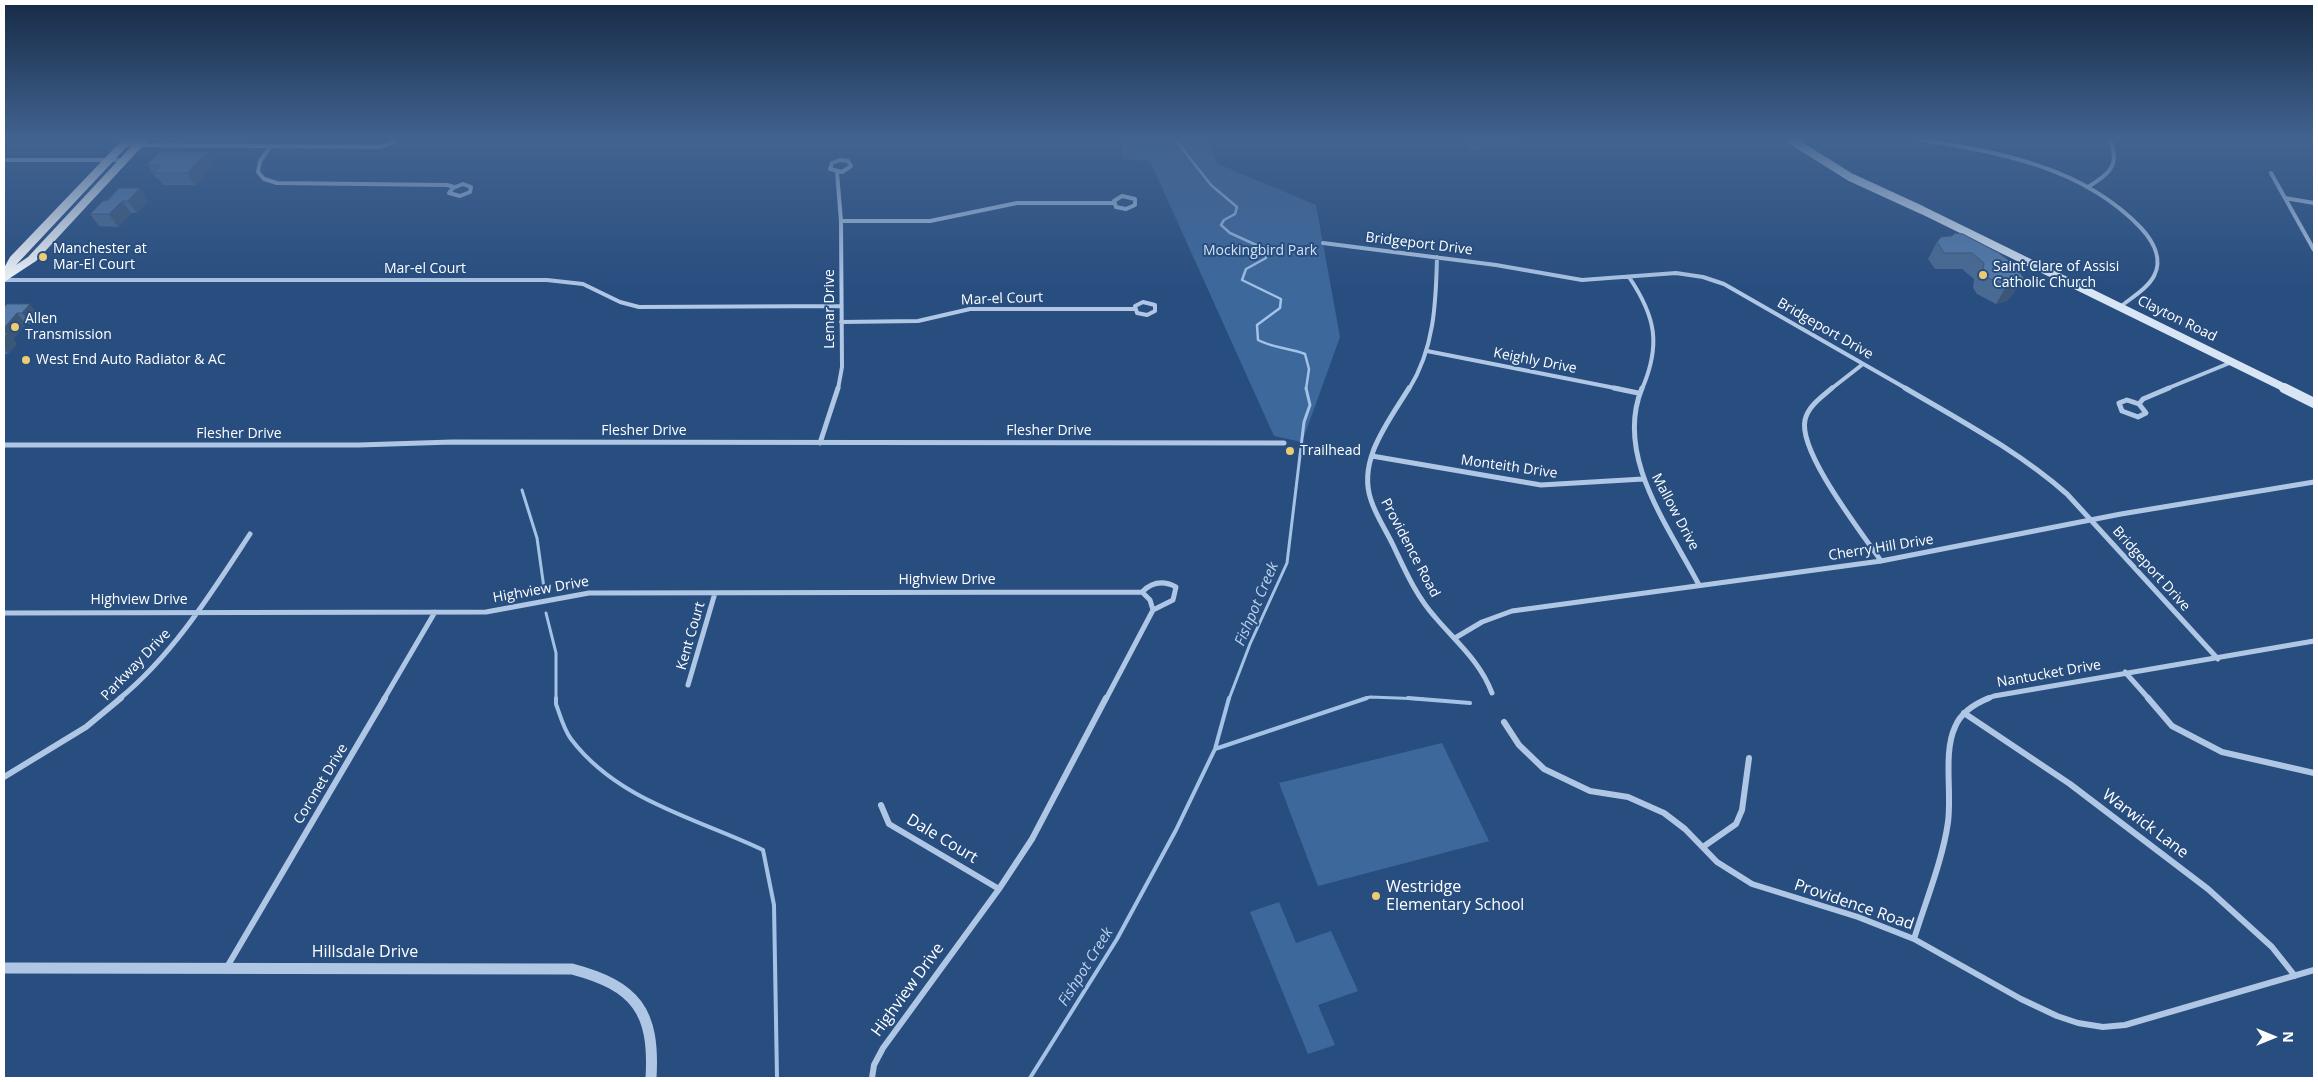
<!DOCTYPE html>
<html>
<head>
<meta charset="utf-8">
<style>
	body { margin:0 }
	#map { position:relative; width:2318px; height:1082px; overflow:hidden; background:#284e7f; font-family:"Open Sans",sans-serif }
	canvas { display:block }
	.frame { position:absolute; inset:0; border:5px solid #fff; pointer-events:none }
	.north { position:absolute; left:2248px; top:1012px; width:50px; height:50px; -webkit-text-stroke:4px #284e7f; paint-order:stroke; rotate:90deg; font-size:14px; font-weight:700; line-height:20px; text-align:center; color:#fff }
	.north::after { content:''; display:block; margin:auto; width:18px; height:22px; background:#fff; clip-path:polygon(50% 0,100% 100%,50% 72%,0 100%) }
</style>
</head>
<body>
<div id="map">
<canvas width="2318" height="1082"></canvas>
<div class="frame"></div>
<div class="north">N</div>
</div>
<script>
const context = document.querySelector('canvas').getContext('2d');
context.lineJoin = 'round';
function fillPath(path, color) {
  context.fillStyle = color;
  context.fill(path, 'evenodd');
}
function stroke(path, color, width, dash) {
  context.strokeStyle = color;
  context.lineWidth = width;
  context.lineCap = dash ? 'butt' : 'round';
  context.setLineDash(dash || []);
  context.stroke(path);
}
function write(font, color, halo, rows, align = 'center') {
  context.font = font + ' "Open Sans",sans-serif';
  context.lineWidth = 4;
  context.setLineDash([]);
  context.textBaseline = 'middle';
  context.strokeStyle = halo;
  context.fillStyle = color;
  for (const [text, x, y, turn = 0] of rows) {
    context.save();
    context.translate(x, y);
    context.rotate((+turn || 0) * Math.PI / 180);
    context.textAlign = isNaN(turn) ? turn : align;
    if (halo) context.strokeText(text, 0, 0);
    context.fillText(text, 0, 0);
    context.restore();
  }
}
const green = new Path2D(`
	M 1123,138 L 1206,138 L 1218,164 L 1316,205 L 1340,337 L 1302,442 L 1274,436 L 1150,161 L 1122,159 Z
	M 1442,743 L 1489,841 L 1318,886 L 1279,783 Z
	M 1279,902 L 1296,943 L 1331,931 L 1358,991 L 1318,1005 L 1335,1045 L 1308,1054 L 1250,912 Z`);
const streamFar2 = new Path2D(`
	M 1174,138 L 1211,185 L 1237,207 L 1235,214 L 1224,220 L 1221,225 L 1230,233 L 1265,249 L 1266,258 L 1246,269 L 1242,280 L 1281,299 L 1280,308 L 1257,325 L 1258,340 C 1273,348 1289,348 1305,354 L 1309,369 L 1306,389`);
const streamFar1 = new Path2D(`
	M 522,490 L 537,538 L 544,588
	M 546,613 L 556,653 L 556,699
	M 1229,699 L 1250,644 L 1287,563 L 1304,422 L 1310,405 L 1306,388
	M 1363,699 L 1370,697 L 1423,699`);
const stream = new Path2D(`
	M 556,698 L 556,704 C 560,715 564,730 571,739 C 618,801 696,818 763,850 L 774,905 L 777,1078
	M 1408,698 L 1470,703
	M 1215,749 L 1367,698
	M 1030,1078 L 1117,939 L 1176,830 L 1215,749 L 1229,698`);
const minorFar2 = new Path2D(`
	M 1911,138 C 1994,152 2080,164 2141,228 C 2153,241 2163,259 2154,276 C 2147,289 2131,298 2120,307
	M 1794,142 L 1805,138
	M 124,145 L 381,147 L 394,142 L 398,138
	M 271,146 L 260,161 L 258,172 L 264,179 L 277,183 L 447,185 L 454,187
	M 4,160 L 125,160
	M 840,160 L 848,161 L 851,166 L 842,172 L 830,169 L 832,163 Z
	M 837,172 L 841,221 L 842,367 L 838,389
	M 2271,173 L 2314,250
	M 463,184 L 471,187 L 470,192 L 460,196 L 449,193 L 453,188 Z
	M 2088,187 C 2111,172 2120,166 2110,138
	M 1122,196 L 1135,199 L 1135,205 L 1126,209 L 1116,207 L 1114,201 Z
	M 2285,198 L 2314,203
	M 841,221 L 930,221 L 1017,203 L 1113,203
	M 1323,243 L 1496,265 L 1582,280 L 1676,273 L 1703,277 L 1724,284 L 1907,389
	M 1629,277 C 1656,317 1661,345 1642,389
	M 4,280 L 547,280 L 583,284 L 620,302 L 639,307 L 841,306
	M 1143,302 L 1155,305 L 1155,311 L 1147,315 L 1137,313 L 1135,306 Z
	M 841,322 L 918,321 L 970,309 L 1135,309
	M 1427,351 L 1620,389
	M 1409,389 C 1434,349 1436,304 1437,257
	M 1831,389 L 1863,364
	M 2166,389 L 2232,362`);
const minorFar1 = new Path2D(`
	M 1409,388 C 1389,421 1357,460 1371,500 C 1376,516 1386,530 1393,545 C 1405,570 1416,596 1435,617 C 1456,642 1480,661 1492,693
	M 1614,388 L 1638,393
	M 1642,388 C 1614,456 1669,527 1699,585
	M 1832,388 C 1822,397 1808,406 1805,420 C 1798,452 1862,533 1881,561
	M 1905,388 C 1961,421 2018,451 2067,494 L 2218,659
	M 2127,400 L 2139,404 L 2146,413 L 2138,417 L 2122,411 L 2119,403 Z
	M 2139,404 L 2143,399 L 2169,388
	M 820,443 L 838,388
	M 4,445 L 359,445 L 452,442 L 1284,443
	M 1372,456 L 1541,485 L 1643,479
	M 1142,592 C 1152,582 1163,580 1176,587 L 1173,600 L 1153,610
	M 4,613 L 486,612 L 589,593 L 1142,592 L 1150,600 L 1153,610 L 1106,699
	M 1455,638 L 1482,622 L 1512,611 L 1881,561 L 2121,514 L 2314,482
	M 2125,672 L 2149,699
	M 688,685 L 715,593
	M 119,699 C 173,655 212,592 250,534
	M 384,699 L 435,612
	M 1986,699 L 1994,696 L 2314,641`);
const minor = new Path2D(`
	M 2148,698 L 2172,726 L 2222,752 L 2314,773
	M 1964,713 L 2070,784 L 2208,889 L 2272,947 L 2295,976
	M 1504,722 L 1519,745 L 1544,769 L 1590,791 L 1628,797 L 1664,813 L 1685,829 L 1717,862 L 1752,884 L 1858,917 L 1914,939 L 2021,999 L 2057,1016 L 2078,1023 L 2103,1027 L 2125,1025 L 2314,970
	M 4,777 L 86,727 L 121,698
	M 881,805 L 889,824 L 999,889
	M 1703,847 L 1736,824 L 1742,810 L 1749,758
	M 1914,939 C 1925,903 1943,859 1948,822 C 1952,793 1943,753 1955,727 C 1961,712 1974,704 1989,698
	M 227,967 L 385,698
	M 872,1078 L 874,1065 L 883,1048 L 999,889 L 1032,839 L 1106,698`);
const tertiary = new Path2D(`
	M 4,968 L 572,969 C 636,986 655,1011 651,1078`);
const secondaryFar1 = new Path2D(`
	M 1788,138 L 1850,177 L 1922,210 L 2287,389`);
const secondary = new Path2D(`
	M 2284,388 L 2314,403`);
const trunk = new Path2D(`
	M 124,138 L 135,138 L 16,265 L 28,257 L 139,138 L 150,138 L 36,261 L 4,282 L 4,268 L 10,257 Z`);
const wall = new Path2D(`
	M 1470,138 L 1517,138 L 1515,146 L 1468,150 Z
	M 207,152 L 214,164 L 196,185 L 163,185 L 158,178 L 156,178 L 147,165 Z
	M 140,188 L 148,201 L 137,213 L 131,213 L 118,227 L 99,226 L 90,214 L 108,200 Z
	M 1963,234 L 2013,294 L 2007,301 L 1996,304 L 1977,294 L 1973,288 L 1974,279 L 1962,269 L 1935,269 L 1928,259 L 1937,242 L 1951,236 Z
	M 4,308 L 39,315 L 31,324 L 26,324 L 13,339 L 17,344 L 8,354 L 4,354 Z`);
const shadedWall = new Path2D(`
	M 207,152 L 214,164 L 196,185 L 187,173 Z
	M 140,188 L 148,201 L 137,213 L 128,201 Z
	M 122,201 L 131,213 L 118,227 L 109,214 Z
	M 2024,278 L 2013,294 L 2007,301 L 1996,304 L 2006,287 Z
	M 30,304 L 39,315 L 31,324 L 22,313 Z
	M 17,313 L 26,324 L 13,339 L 17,344 L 8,354 L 4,349 L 4,328 Z`);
const building = new Path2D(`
	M 160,152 L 207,152 L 187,173 L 154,173 L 161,165 L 147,165 Z
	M 119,188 L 140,188 L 128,201 L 122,201 L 109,214 L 90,214 L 103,201 L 108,200 Z
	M 1956,233 L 1963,234 L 1999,253 L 2011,262 L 2024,278 L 2017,285 L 2006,287 L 1987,277 L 1983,272 L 1984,263 L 1972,253 L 1944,253 L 1937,242 L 1941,237 L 1951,236 Z
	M 7,304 L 30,304 L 22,313 L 17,313 L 4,328 L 4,308 Z
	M 4,333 L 8,333 L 4,337 Z`);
const markers = [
	[43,257,5,"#edca75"],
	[1983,275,5,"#edca75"],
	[15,327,5,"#edca75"],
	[26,360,5,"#edca75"],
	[1290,451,5,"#edca75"],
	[1376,896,5,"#edca75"]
];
const streetNames = [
	["Bridgeport Drive",1419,244,7],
	["Mar-el Court",425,269],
	["Mar-el Court",1002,299,-2],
	["Lemar Drive",830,309,-90],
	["Clayton Road",2177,319,26],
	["Bridgeport Drive",1825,329,30],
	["Keighly Drive",1535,361,11],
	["Flesher Drive",644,431],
	["Flesher Drive",1049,431],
	["Flesher Drive",239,434],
	["Monteith Drive",1509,467,8],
	["Mallow Drive",1675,512,62],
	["Providence Road",1410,548,62],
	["Cherry Hill Drive",1881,548,-9],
	["Bridgeport Drive",2151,569,48],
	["Highview Drive",947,580],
	["Highview Drive",541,590,-10],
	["Highview Drive",139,600],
	["Kent Court",691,636,-74],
	["Parkway Drive",136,665,-46],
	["Nantucket Drive",2049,674,-10],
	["Coronet Drive",321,784,-59]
];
const poiNames = [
	["Manchester at",53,249],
	["Mar-El Court",53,265],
	["Saint Clare of Assisi",1993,267],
	["Catholic Church",1993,283],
	["Allen",25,319],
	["Transmission",25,335],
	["West End Auto Radiator & AC",36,360],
	["Trailhead",1300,451]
];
const parkNames = [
	["Mockingbird Park",1260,251]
];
const waterNames = [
	["Fishpot Creek",1257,604,-67],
	["Fishpot Creek",1086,967,-58]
];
const nearStreetnames = [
	["Warwick Lane",2145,824,37],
	["Dale Court",942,839,31],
	["Providence Road",1854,905,19],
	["Hillsdale Drive",365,952],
	["Highview Drive",908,990,-54]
];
const nearPoinames = [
	["Westridge",1386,887],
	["Elementary School",1386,905]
];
fillPath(green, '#3d689c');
stroke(streamFar2, '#a4c2e6', 2.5);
stroke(streamFar1, '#a4c2e6', 3);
stroke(stream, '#a4c2e6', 4);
stroke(minorFar2, '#afc7e5', 4);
stroke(minorFar1, '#afc7e5', 5);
stroke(minor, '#afc7e5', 6);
stroke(tertiary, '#afc7e5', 11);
stroke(secondaryFar1, '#d8e5f5', 8);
stroke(secondary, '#d8e5f5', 10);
fillPath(trunk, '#f7fafe');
fillPath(wall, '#496a92');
fillPath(shadedWall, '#3c5677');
fillPath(building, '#557baa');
stroke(building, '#3c5677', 1);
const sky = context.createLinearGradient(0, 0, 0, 290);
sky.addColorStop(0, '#162b46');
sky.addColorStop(0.48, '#426390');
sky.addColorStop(1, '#42639000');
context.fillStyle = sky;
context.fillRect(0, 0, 2318, 290);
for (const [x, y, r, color] of markers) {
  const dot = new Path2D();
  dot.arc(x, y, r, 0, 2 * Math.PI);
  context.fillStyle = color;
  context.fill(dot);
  stroke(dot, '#284e7f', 2);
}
write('14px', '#fff', '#284e7f', streetNames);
write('14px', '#fff', '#284e7f', poiNames, 'left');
write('14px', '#d2e1f4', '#284e7f', parkNames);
write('italic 15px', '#bad1ed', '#284e7f', waterNames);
write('16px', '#fff', '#284e7f', nearStreetnames);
write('16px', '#fff', '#284e7f', nearPoinames, 'left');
</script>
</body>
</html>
